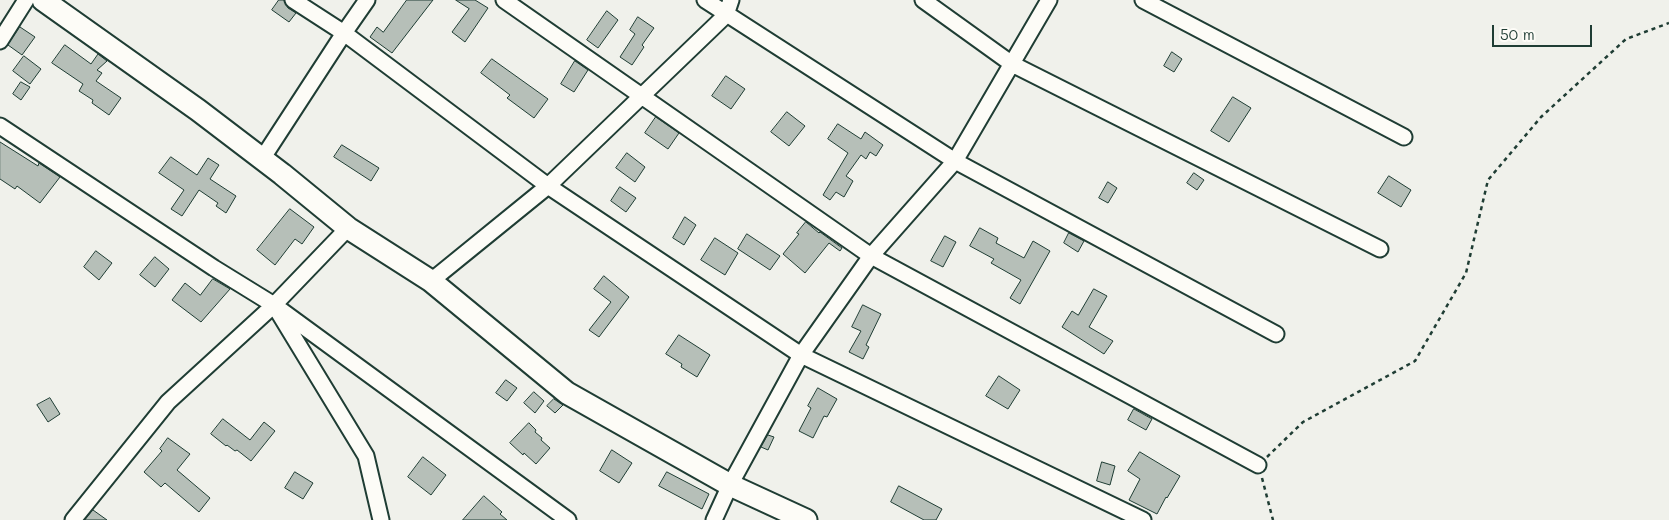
<!DOCTYPE html>
<html>
<head>
<meta charset="utf-8">
<style>
	body { margin:0 }
	#map { position:relative; width:1669px; height:520px; overflow:hidden; background:#f0f1eb; font-family:Mali,sans-serif }
	canvas { display:block }
	.scale { position:absolute; left:1492px; top:25px; width:100px; height:22px; box-sizing:border-box; border:2px solid #1f3d34; border-top:0; padding-left:6px; font-size:15px; line-height:18px; white-space:nowrap; color:#1f3d34; -webkit-text-stroke:4px #fdfcf7; paint-order:stroke }
</style>
</head>
<body>
<div id="map">
<canvas width="1669" height="520"></canvas>
<div class="scale">50 m</div>
</div>
<script>
const context = document.querySelector('canvas').getContext('2d');
context.lineJoin = 'round';
function fillPath(path, color) {
  context.fillStyle = color;
  context.fill(path, 'evenodd');
}
function stroke(path, color, width, dash) {
  context.strokeStyle = color;
  context.lineWidth = width;
  context.lineCap = dash ? 'butt' : 'round';
  context.setLineDash(dash || []);
  context.stroke(path);
}
const building = new Path2D(`
	M 279,0 L 284,0 L 288,8 L 296,13 L 289,22 L 272,10 Z
	M 407,0 L 433,0 L 392,53 L 370,37 L 377,27 L 383,32 Z
	M 456,0 L 475,0 L 488,8 L 465,42 L 452,32 L 469,9 Z
	M 607,11 L 618,20 L 598,48 L 587,40 Z
	M 638,17 L 654,28 L 642,45 L 644,47 L 632,65 L 620,57 L 635,34 L 630,30 Z
	M 20,27 L 35,37 L 22,55 L 8,45 Z
	M 65,45 L 91,64 L 98,54 L 107,61 L 97,70 L 102,73 L 96,81 L 121,98 L 109,115 L 92,103 L 93,100 L 79,91 L 83,84 L 52,63 Z
	M 1172,52 L 1182,59 L 1174,72 L 1164,66 Z
	M 24,56 L 41,69 L 30,84 L 13,71 Z
	M 492,59 L 548,99 L 534,118 L 507,98 L 510,95 L 481,73 Z
	M 575,61 L 588,70 L 574,92 L 561,84 Z
	M 726,76 L 745,89 L 731,109 L 712,96 Z
	M 21,82 L 30,87 L 21,100 L 13,94 Z
	M 1233,97 L 1251,108 L 1229,142 L 1211,131 Z
	M 787,112 L 805,126 L 789,146 L 771,132 Z
	M 656,117 L 679,133 L 668,149 L 645,133 Z
	M 838,124 L 861,139 L 865,132 L 883,145 L 876,156 L 870,152 L 866,159 L 861,155 L 846,176 L 853,181 L 844,197 L 836,192 L 830,200 L 823,195 L 848,153 L 828,139 Z
	M 0,142 L 38,166 L 39,163 L 60,177 L 40,203 L 17,186 L 15,189 L 0,179 Z
	M 342,145 L 379,168 L 371,181 L 334,157 Z
	M 627,153 L 645,167 L 635,182 L 616,168 Z
	M 171,157 L 197,175 L 208,158 L 219,165 L 210,179 L 236,196 L 226,213 L 216,206 L 218,203 L 199,190 L 182,216 L 171,209 L 184,190 L 159,173 Z
	M 1194,173 L 1204,180 L 1197,190 L 1187,183 Z
	M 1389,176 L 1411,190 L 1401,207 L 1378,193 Z
	M 1108,182 L 1117,188 L 1108,203 L 1099,198 Z
	M 620,187 L 636,198 L 626,212 L 611,201 Z
	M 290,209 L 314,227 L 302,244 L 295,239 L 275,265 L 257,250 Z
	M 685,217 L 696,225 L 684,245 L 673,238 Z
	M 806,222 L 819,233 L 820,232 L 842,248 L 840,251 L 829,243 L 805,273 L 783,254 L 799,234 L 797,233 Z
	M 980,228 L 998,238 L 996,243 L 1024,258 L 1033,241 L 1050,251 L 1020,304 L 1010,298 L 1021,280 L 991,263 L 994,259 L 970,246 Z
	M 1069,233 L 1084,241 L 1078,252 L 1064,243 Z
	M 747,234 L 780,256 L 770,270 L 738,249 Z
	M 945,236 L 956,242 L 943,267 L 931,261 Z
	M 715,238 L 738,253 L 725,275 L 701,260 Z
	M 96,251 L 112,263 L 99,280 L 84,267 Z
	M 155,257 L 169,269 L 155,287 L 140,275 Z
	M 604,276 L 629,297 L 599,337 L 589,330 L 611,302 L 594,289 Z
	M 213,279 L 230,289 L 201,322 L 172,300 L 185,283 L 200,295 Z
	M 1094,289 L 1107,296 L 1089,327 L 1113,341 L 1104,354 L 1062,327 L 1072,311 L 1078,315 Z
	M 863,305 L 881,314 L 866,345 L 869,347 L 863,359 L 849,352 L 861,331 L 852,327 Z
	M 679,335 L 710,355 L 697,377 L 681,367 L 682,364 L 666,354 Z
	M 999,376 L 1020,390 L 1008,409 L 986,396 Z
	M 506,380 L 517,388 L 507,401 L 496,393 Z
	M 818,388 L 837,399 L 827,417 L 824,416 L 813,438 L 799,431 L 811,408 L 808,406 Z
	M 534,392 L 544,401 L 535,413 L 524,403 Z
	M 50,398 L 60,414 L 48,422 L 37,405 Z
	M 554,399 L 563,405 L 555,413 L 547,406 Z
	M 1134,409 L 1152,419 L 1146,430 L 1128,420 Z
	M 223,419 L 250,440 L 264,422 L 275,431 L 251,461 L 237,450 L 235,451 L 227,445 L 226,446 L 211,434 Z
	M 529,423 L 536,430 L 535,432 L 542,438 L 541,440 L 550,448 L 536,464 L 524,453 L 523,455 L 510,443 Z
	M 768,435 L 774,437 L 768,450 L 761,447 Z
	M 168,438 L 190,454 L 177,470 L 210,498 L 199,512 L 165,483 L 161,487 L 144,472 L 162,451 L 160,449 Z
	M 612,450 L 632,463 L 619,483 L 600,471 Z
	M 1140,452 L 1180,476 L 1167,498 L 1166,497 L 1157,514 L 1129,500 L 1140,479 L 1128,471 Z
	M 423,457 L 446,475 L 431,495 L 408,477 Z
	M 1102,462 L 1115,466 L 1110,485 L 1097,481 Z
	M 295,472 L 313,483 L 303,499 L 285,488 Z
	M 667,472 L 709,494 L 702,509 L 659,486 Z
	M 899,486 L 942,509 L 936,520 L 924,520 L 891,502 Z
	M 484,496 L 502,512 L 500,514 L 507,520 L 463,520 Z
	M 93,510 L 107,520 L 85,520 Z`);
const path = new Path2D(`
	M 1267,457 L 1303,422 L 1415,361 L 1466,273 L 1488,180 L 1541,117 L 1626,39 L 1669,23
	M 1262,478 L 1273,520`);
const minor = new Path2D(`
	M 293,0 L 344,33 L 548,186 L 801,355 L 1143,520
	M 504,0 L 871,256 L 1258,465
	M 705,0 L 955,161 L 1276,334
	M 923,0 L 1012,64 L 1380,249
	M 1143,0 L 1404,137
	M 0,41 L 26,0
	M 0,126 L 214,268 L 274,305 L 568,520
	M 262,159 L 344,33 L 367,0
	M 431,281 L 548,186 L 726,15 L 731,0
	M 279,313 L 366,456 L 381,520
	M 73,520 L 168,402 L 274,305 L 348,228
	M 714,520 L 730,485 L 801,355 L 871,256 L 955,161 L 1049,0`);
const secondary = new Path2D(`
	M 43,0 L 198,110 L 282,174 L 348,228 L 431,281 L 567,393 L 730,485 L 806,520`);
fillPath(building, '#b6bfb8');
stroke(building, '#1f3d34', 1);
stroke(minor, '#1f3d34', 19);
stroke(secondary, '#1f3d34', 25);
stroke(path, '#1f3d34', 2.5, [4, 4]);
stroke(minor, '#fdfcf7', 15);
stroke(secondary, '#fdfcf7', 21);
</script>
</body>
</html>
